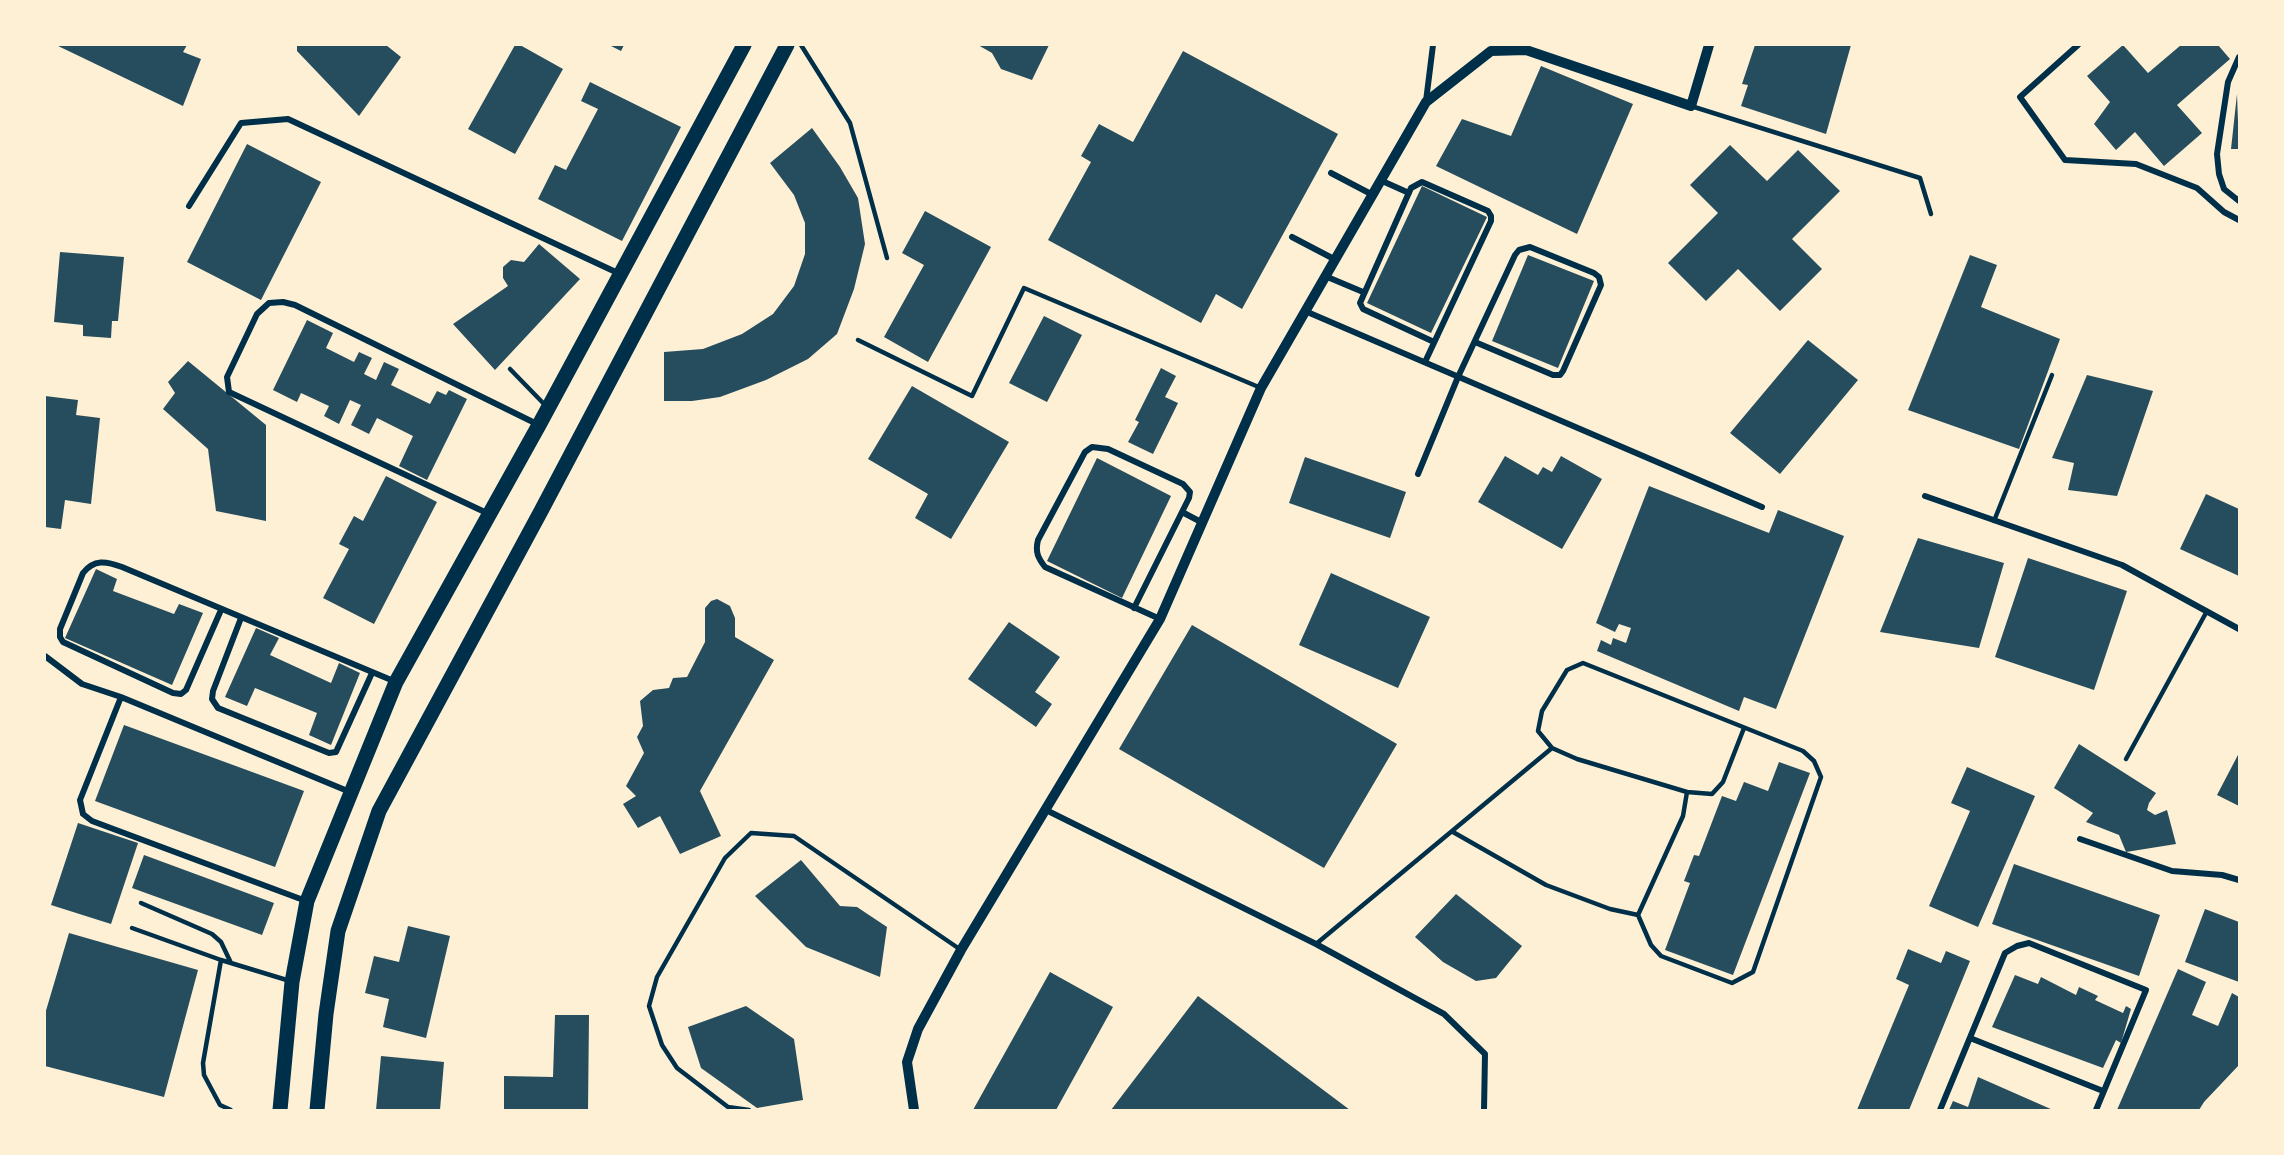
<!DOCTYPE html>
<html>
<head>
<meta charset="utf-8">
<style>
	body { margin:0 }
	#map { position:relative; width:2284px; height:1155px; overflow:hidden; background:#fdf0d5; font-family:Ubuntu,sans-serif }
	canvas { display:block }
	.frame { position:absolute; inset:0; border:46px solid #fdf0d5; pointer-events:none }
</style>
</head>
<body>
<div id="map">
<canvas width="2284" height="1155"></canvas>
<div class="frame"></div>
</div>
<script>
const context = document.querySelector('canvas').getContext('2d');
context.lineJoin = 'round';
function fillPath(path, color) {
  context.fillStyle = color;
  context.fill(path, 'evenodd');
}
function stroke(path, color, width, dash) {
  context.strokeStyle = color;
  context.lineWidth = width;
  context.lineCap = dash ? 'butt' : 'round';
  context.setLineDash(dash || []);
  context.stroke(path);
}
const building = new Path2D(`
	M 56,45 L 187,45 L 183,52 L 201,59 L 183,106 Z
	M 297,45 L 386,45 L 401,57 L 359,116 L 297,51 Z
	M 515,45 L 520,45 L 563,69 L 515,154 L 468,129 Z
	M 609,45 L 624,45 L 621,51 Z
	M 978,45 L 1049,45 L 1032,80 L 1001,69 L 992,53 Z
	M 1755,45 L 1851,45 L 1826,134 L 1741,106 L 1748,85 L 1742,84 Z
	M 2123,45 L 2148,73 L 2181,45 L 2218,45 L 2230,59 L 2177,105 L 2202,133 L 2164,166 L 2135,132 L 2116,150 L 2094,124 L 2110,102 L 2087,76 Z
	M 1183,51 L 1338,134 L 1242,309 L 1216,294 L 1201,323 L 1048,240 L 1091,162 L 1081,156 L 1099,124 L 1133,142 Z
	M 1541,66 L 1633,104 L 1577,234 L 1436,166 L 1462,119 L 1511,136 Z
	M 590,82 L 681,127 L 622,241 L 538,199 L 555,165 L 566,170 L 598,109 L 581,101 Z
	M 2237,94 L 2239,149 L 2231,149 Z
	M 812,128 L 840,167 L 858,198 L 865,244 L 854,289 L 837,334 L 808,359 L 766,380 L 720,397 L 692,401 L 664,401 L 664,352 L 703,349 L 742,334 L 773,314 L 794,286 L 805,254 L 805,223 L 794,195 L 770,163 Z
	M 247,144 L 321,182 L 261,300 L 187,262 Z
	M 1730,145 L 1767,181 L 1798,150 L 1840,191 L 1792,239 L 1822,269 L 1780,311 L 1738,269 L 1706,301 L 1668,263 L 1718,213 L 1690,185 Z
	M 1422,186 L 1487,217 L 1431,333 L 1367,303 Z
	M 925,211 L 991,247 L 928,362 L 884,337 L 924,265 L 902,253 Z
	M 539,244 L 580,279 L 495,370 L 453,324 L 508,286 L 503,278 L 503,267 L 511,260 L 524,262 Z
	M 60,252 L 124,257 L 118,321 L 112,321 L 111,338 L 83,336 L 83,325 L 54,322 Z
	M 1528,255 L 1594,281 L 1558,368 L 1492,341 Z
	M 1970,255 L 1997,265 L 1981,307 L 2060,339 L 2019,449 L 1908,410 Z
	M 1044,316 L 1082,335 L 1047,402 L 1009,383 Z
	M 307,320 L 333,333 L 326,348 L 354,362 L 359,352 L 372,358 L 364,374 L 376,380 L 384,362 L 399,369 L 391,385 L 430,404 L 437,391 L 446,395 L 449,390 L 467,399 L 427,480 L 399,466 L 413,436 L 377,418 L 369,434 L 351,425 L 361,405 L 350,400 L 339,424 L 324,416 L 329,406 L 301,393 L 297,402 L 273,390 Z
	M 1808,340 L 1858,380 L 1780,474 L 1730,433 Z
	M 188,361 L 266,425 L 266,521 L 216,511 L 208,449 L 163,409 L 175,393 L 168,382 Z
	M 1161,368 L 1176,376 L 1165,397 L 1178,403 L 1153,454 L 1128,442 L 1139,422 L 1135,420 Z
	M 2087,375 L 2153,391 L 2117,496 L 2068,490 L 2074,463 L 2052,458 Z
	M 912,386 L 1009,442 L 951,539 L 915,518 L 928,494 L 868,459 Z
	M 45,396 L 78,400 L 76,415 L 100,418 L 91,504 L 65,500 L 61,529 L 45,527 Z
	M 1505,456 L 1538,475 L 1543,467 L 1552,472 L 1561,456 L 1602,479 L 1562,549 L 1478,502 Z
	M 1305,457 L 1406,492 L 1390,538 L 1289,503 Z
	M 1097,458 L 1171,496 L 1122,598 L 1047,561 Z
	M 386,476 L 437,502 L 374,624 L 323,598 L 349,549 L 339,544 L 354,516 L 363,521 Z
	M 1649,486 L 1769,533 L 1778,510 L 1844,536 L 1776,709 L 1744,697 L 1739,711 L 1597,651 L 1601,640 L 1611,645 L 1613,638 L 1626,643 L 1631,628 L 1619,624 L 1615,632 L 1596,623 Z
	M 2206,494 L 2239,509 L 2239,576 L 2180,549 Z
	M 1918,538 L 2004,563 L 1979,648 L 1880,632 Z
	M 2028,558 L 2127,591 L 2094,690 L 1995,657 Z
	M 96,569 L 117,579 L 113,591 L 174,614 L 179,604 L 203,613 L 172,685 L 65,638 Z
	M 1331,573 L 1430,617 L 1398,688 L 1299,645 Z
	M 717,599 L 730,606 L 735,618 L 735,637 L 774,660 L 700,791 L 721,836 L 680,854 L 660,816 L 638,828 L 623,804 L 636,796 L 626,786 L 644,753 L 637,737 L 643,726 L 640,701 L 653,690 L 669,688 L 673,678 L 687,677 L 705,642 L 705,608 L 711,601 Z
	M 1009,622 L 1060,657 L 1035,692 L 1052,704 L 1036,727 L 968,679 Z
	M 1192,625 L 1397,744 L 1324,868 L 1119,749 Z
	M 256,628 L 279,638 L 270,655 L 331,683 L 339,663 L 360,673 L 331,745 L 309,735 L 317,713 L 255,688 L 247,706 L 225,697 Z
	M 124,725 L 304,791 L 275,867 L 95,801 Z
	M 2079,744 L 2156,793 L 2149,803 L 2147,810 L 2155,815 L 2167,810 L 2176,844 L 2126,852 L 2119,835 L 2086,822 L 2093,813 L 2054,788 Z
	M 2239,753 L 2239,806 L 2217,795 Z
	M 1779,762 L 1810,773 L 1733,975 L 1665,950 L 1690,883 L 1684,881 L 1694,855 L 1699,856 L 1722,796 L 1736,801 L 1744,782 L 1768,791 Z
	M 1967,767 L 2035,796 L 1978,927 L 1929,906 L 1970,811 L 1951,803 Z
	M 78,823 L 138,843 L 111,924 L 51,905 Z
	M 144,855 L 274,903 L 262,935 L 132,888 Z
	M 801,860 L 840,906 L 857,907 L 887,927 L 880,977 L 806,947 L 755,896 Z
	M 2014,864 L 2160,915 L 2139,976 L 1992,924 Z
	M 1456,894 L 1522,946 L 1496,978 L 1476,981 L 1443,962 L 1415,937 Z
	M 2205,909 L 2239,922 L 2239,982 L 2185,962 Z
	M 408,926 L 450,936 L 426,1038 L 383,1027 L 389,999 L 365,993 L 374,956 L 399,962 Z
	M 69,933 L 198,970 L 164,1097 L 45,1066 L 45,1014 Z
	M 1908,949 L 1941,963 L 1946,951 L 1970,961 L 1909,1110 L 1857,1110 L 1909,985 L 1896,979 Z
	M 2178,969 L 2206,982 L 2192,1015 L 2218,1026 L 2232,993 L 2239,997 L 2239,1065 L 2204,1102 L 2199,1110 L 2117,1110 Z
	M 1050,972 L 1113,1007 L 1056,1110 L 973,1110 Z
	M 2015,975 L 2038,984 L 2041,977 L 2076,995 L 2079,987 L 2098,996 L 2095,1000 L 2123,1013 L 2126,1006 L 2131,1009 L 2121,1043 L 2116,1040 L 2103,1068 L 1992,1027 Z
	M 1198,996 L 1350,1110 L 1111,1110 Z
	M 746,1006 L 794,1039 L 803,1100 L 757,1108 L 701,1068 L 688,1027 Z
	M 555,1015 L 589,1015 L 588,1110 L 504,1110 L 504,1076 L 553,1077 Z
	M 381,1056 L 444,1062 L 440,1110 L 376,1110 Z
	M 1978,1077 L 2053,1110 L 1949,1110 L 1953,1101 L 1968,1107 Z`);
const service = new Path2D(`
	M 801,45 L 850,123 L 887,258
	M 1691,106 L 1920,178 L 1931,214
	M 858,340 L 972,396 L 1024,288 L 1261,388
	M 510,369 L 546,406
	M 1994,521 L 2052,375
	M 1552,748 L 1577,759 L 1687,792 L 1683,816 L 1638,915
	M 2126,759 L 2207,611
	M 1687,792 L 1712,794 L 1723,782 L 1744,728
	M 141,903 L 212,934 L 221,942 L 231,963
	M 132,928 L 221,960
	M 1316,944 L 1552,748 L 1538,731 L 1542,711 L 1567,670 L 1583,663 L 1803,751 L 1814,761 L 1821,777 L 1753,972 L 1732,983 L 1661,956 L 1651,945 L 1638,915 L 1610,909 L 1546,885 L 1453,832
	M 231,1110 L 220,1105 L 204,1075 L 203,1063 L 221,960 L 290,981
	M 749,1110 L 728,1107 L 677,1068 L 662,1045 L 649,1006 L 657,977 L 725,858 L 751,833 L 794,836 L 961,950`);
const minor = new Path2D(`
	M 2078,45 L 2020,97 L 2065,160 L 2136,164 L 2197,188 L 2224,212 L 2239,220
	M 2239,57 L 2228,82 L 2217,154 L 2219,174 L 2224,189 L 2239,201
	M 1426,101 L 1433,45
	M 1331,173 L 1371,194
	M 1380,180 L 1409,193
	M 189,206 L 241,123 L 288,119 L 620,274
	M 1292,237 L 1334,259
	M 1325,276 L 1363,292
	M 1305,311 L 1762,507
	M 1425,362 L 1491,221 L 1491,216 L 1488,211 L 1422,182 L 1411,188 L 1360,303 L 1363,309 L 1434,342
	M 1418,474 L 1458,377 L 1515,255 L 1519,250 L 1530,247 L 1594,273 L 1599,277 L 1601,285 L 1563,371 L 1560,375 L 1553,375 L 1475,342
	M 1925,496 L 2122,565 L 2239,629
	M 1182,512 L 1201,522
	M 489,514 L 229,392 L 227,377 L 257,314 L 269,303 L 283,302 L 295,305 L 539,425
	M 1134,608 L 1189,498 L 1190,492 L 1183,484 L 1108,449 L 1092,447 L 1085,452 L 1038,540 C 1035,552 1038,558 1045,567 L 1160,619
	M 221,610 L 186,690 L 181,694 L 173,693 L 63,642 L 60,637 L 60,629 L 83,573 C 94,559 106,561 122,567 L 396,682
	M 241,618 L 213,691 L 212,699 L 218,708 L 329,753 L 336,752 L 372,673
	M 45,656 L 82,684 L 121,697 L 350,792
	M 121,697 L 80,800 L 83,814 L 92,821 L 306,901
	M 1046,810 L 1316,944 L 1444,1014 L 1485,1054 L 1484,1110
	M 2080,839 L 2172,871 L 2222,875 L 2239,880
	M 1970,1038 L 2103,1091
	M 1940,1110 L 2005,953 L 2017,946 L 2029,943 L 2146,990 L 2096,1110`);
const tertiary = new Path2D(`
	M 914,1110 L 907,1062 L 918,1029 L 961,950 L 1160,619 L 1261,388 L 1426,102 L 1491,51 L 1526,50 L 1691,106 L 1709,45`);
const primary = new Path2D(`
	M 280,1110 L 292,982 L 307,901 L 396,682 L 539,425 L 744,45
	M 317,1110 L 326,1014 L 338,931 L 379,811 L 541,511 L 787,45`);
fillPath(building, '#264d5e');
stroke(service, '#003049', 4.5);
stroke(minor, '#003049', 6);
stroke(tertiary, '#003049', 10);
stroke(primary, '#003049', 15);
</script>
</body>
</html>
